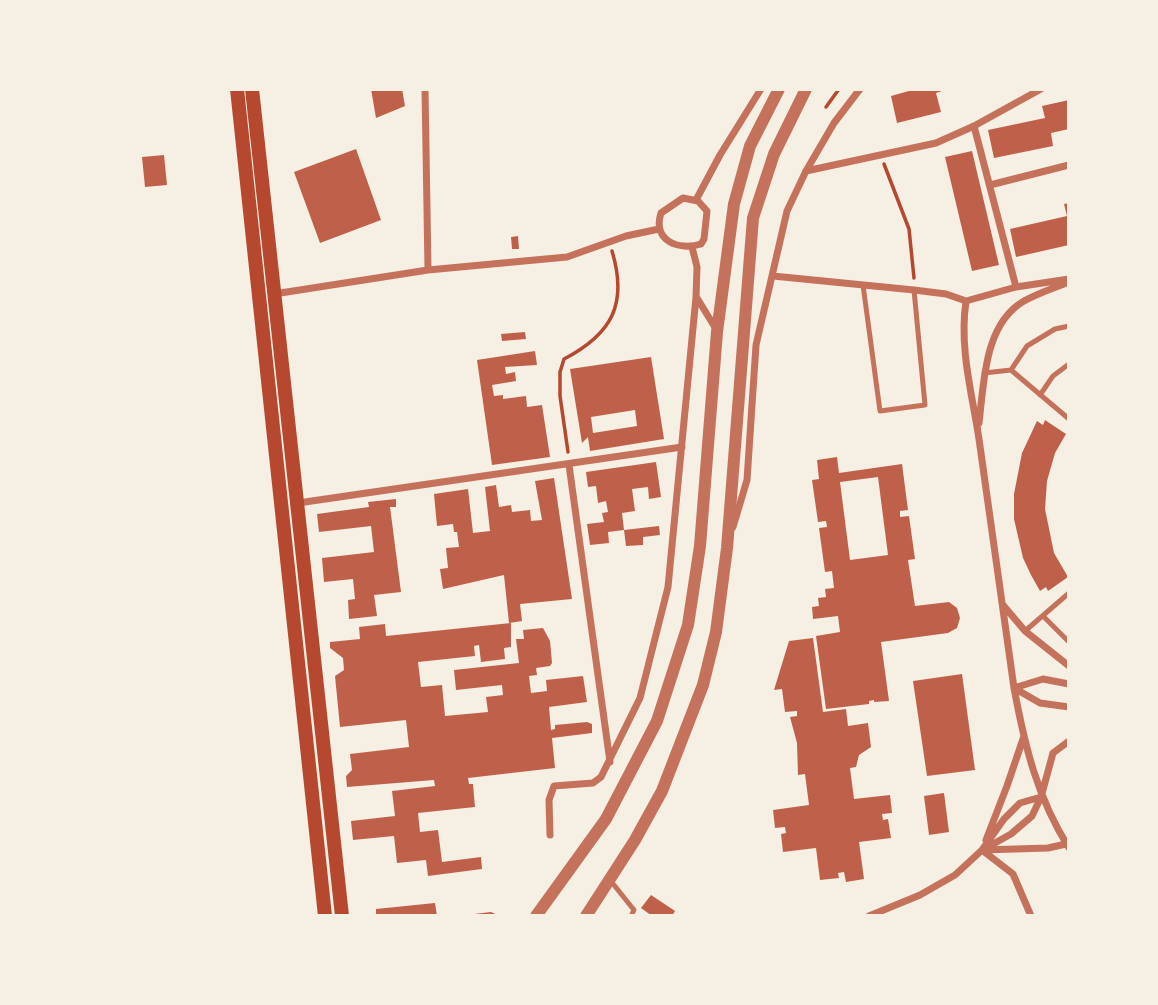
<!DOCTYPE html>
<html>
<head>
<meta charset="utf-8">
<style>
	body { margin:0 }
	#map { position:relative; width:1158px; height:1005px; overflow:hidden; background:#f6efe4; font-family:"Fira Sans Condensed",sans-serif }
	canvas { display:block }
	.frame { position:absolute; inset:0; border:91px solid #f6efe4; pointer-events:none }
</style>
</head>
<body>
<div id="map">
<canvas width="1158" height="1005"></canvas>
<div class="frame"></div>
</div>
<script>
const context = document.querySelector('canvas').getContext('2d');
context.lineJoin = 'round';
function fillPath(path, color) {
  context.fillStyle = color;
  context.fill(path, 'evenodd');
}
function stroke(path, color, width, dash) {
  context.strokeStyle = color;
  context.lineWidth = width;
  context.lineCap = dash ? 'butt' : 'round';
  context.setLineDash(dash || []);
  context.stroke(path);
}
const building = new Path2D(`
	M 371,89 L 402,89 L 405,106 L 376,118 Z
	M 916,89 L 948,89 L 936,93 L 941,112 L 897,123 L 891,96 Z
	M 1069,100 L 1069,129 L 1051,133 L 1053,146 L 994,158 L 988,130 L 1045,118 L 1042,106 Z
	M 356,149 L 381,220 L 320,243 L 294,172 Z
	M 972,151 L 999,265 L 972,271 L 945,157 Z
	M 164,155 L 167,185 L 145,187 L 142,157 Z
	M 1069,203 L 1069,245 L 1016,257 L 1010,229 L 1067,216 L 1064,204 Z
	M 518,236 L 519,249 L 512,249 L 511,237 Z
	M 525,332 L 526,339 L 502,341 L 501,334 Z
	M 535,351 L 537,365 L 505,367 L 506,374 L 515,372 L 516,381 L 492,385 L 494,396 L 503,395 L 503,399 L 526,396 L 527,407 L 542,405 L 550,457 L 492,465 L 477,360 Z
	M 651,357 L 664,439 L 590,451 L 588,437 L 582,443 L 570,369 ZM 635,410 L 637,426 L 593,433 L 591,417 Z
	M 1045,420 L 1066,434 L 1055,453 L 1047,481 L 1045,509 L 1054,553 L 1068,577 L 1048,591 L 1046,587 L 1040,591 L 1031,575 L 1023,558 L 1014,519 L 1014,494 L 1022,453 L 1037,421 L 1043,425 Z
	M 837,457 L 839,473 L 902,464 L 908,510 L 900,511 L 900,517 L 909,516 L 915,559 L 908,560 L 915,606 L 949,602 L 957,608 L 960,618 L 957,628 L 948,633 L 881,642 L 889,701 L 874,702 L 874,700 L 869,701 L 869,704 L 826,709 L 816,636 L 840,632 L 838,616 L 813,619 L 812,607 L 819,606 L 818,598 L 826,597 L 825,589 L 834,588 L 832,571 L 825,572 L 819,528 L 827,527 L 826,521 L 818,522 L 812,480 L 819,479 L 817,460 ZM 878,477 L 888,555 L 850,560 L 840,482 Z
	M 656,462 L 661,497 L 649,499 L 648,487 L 632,489 L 635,511 L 622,513 L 624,530 L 608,532 L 609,543 L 590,545 L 587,524 L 604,522 L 602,513 L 608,512 L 606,501 L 598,503 L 596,486 L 588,487 L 586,472 Z
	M 554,478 L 572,599 L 520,604 L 522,621 L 509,623 L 504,575 L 443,589 L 440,569 L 448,568 L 446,548 L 459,547 L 457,532 L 454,532 L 453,524 L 437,526 L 434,494 L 468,489 L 473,533 L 490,531 L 485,487 L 496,485 L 499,507 L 511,505 L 512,512 L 530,510 L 531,521 L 542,520 L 535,481 Z
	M 396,499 L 396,507 L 390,507 L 401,592 L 374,595 L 377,616 L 349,619 L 348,600 L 355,599 L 353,579 L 324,582 L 322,558 L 374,552 L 371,526 L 319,532 L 317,514 L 369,507 L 368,502 Z
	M 659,526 L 660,535 L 643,537 L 643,545 L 626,546 L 624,530 Z
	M 511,623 L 511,647 L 504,648 L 505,659 L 481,662 L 479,645 L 474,646 L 475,656 L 418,662 L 421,687 L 442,685 L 445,716 L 488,712 L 486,697 L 503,695 L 502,685 L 456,690 L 454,670 L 519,663 L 516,639 L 524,639 L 523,630 L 543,628 L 550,641 L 552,663 L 550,666 L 536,668 L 537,675 L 529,676 L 531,693 L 547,691 L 546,680 L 583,676 L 587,702 L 549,707 L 551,730 L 555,729 L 555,725 L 587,722 L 592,724 L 592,733 L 552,738 L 555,768 L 468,778 L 469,784 L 473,784 L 475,807 L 418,813 L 420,832 L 438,830 L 442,862 L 481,857 L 482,869 L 428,876 L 426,860 L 397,863 L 394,836 L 353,840 L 351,821 L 395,816 L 392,791 L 435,786 L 434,780 L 347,787 L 346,776 L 352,770 L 350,754 L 409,747 L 406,720 L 340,727 L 335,676 L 344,670 L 343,658 L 330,648 L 330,642 L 360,639 L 359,627 L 385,624 L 386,636 Z
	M 813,638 L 823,712 L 846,709 L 848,726 L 868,723 L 871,747 L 859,755 L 856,767 L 850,768 L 854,799 L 890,795 L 892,813 L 882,814 L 883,820 L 888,819 L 891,838 L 859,842 L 864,879 L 846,882 L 844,872 L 838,873 L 839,878 L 820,880 L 816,848 L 783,852 L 781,834 L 786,833 L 785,827 L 775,828 L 773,810 L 809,805 L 805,774 L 798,775 L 797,743 L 790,717 L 797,716 L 797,711 L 785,712 L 782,689 L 774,690 L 789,641 Z
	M 962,674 L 975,770 L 927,776 L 913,681 Z
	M 944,793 L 949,832 L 929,835 L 924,796 Z
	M 651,895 L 675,911 L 672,916 L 652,916 L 641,908 Z
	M 435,903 L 437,916 L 376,916 L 376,909 Z
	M 491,912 L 500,916 L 474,916 L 474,914 Z`);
const path = new Path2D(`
	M 826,107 L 839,89
	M 884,164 L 909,229 L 914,278
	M 568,452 L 560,396 L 560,372 L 564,359 C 612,334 628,304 612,251`);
const service = new Path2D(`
	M 863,285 L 880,411 L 925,405 L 914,290
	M 1011,370 L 1069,419
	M 984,373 L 1011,370 L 1027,346 L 1055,329 L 1069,326
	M 1040,395 L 1053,376 L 1069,364
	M 1043,616 L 1069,642
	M 1025,631 L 1069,593
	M 610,880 L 634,910 L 631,916`);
const minor = new Path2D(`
	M 425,89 L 428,270
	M 974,126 L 1016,287
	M 806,171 L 936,143 L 974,126 L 1041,89
	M 990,185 L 1069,165
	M 683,198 L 698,201 L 707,211 L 704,239 L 701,244 C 679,251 652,241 661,213 Z
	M 696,200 L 720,155 L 761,89
	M 773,276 L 914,290 L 946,294 L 966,301 L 1016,287 L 1069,279
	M 274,294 L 428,270 L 567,257 L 626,236 L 659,229
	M 697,298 L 716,329
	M 966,301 C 959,348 972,393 979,439 C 991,522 1003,605 1014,688 C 1025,747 1037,797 1069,848
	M 979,423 C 984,383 984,324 1024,301 C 1038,293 1054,288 1069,282
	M 569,465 L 610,762
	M 298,503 L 682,447
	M 733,527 L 747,480 L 756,345 L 787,211 L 806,171 L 834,123 L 860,89
	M 1003,605 L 1025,631 L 1069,666
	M 1014,688 L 1040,703 L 1069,707
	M 1014,688 L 1043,679 L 1069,684
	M 550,835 L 549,800 L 554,786 L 593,783 L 601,777 L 640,698 L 668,587 L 696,297 L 697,267 L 692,247
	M 986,840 L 1007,786 L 1024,736
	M 986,848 L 1011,834 L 1032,816 L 1041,797 L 1053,753 L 1069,741
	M 982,850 L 1048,848 L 1066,844
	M 982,850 L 1013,874 L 1031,916
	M 869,916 L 920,895 L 955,875 L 982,850 L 1004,819 L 1020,803 L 1041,797`);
const tertiary = new Path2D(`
	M 536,916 L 606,819 L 657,721 L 688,625 L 700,546 L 717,332 L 734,204 L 750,146 L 779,89
	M 586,916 L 635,840 L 662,791 L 703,685 L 716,632 L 727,548 L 753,218 L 774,154 L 806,89`);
const secondary = new Path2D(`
	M 237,89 L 325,916
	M 252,89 L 342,916`);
fillPath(building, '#bf614a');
stroke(path, '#b5482f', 3.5);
stroke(service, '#c5725c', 5);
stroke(minor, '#c5725c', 7);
stroke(tertiary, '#c5725c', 12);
stroke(secondary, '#b5482f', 14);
</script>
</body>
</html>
